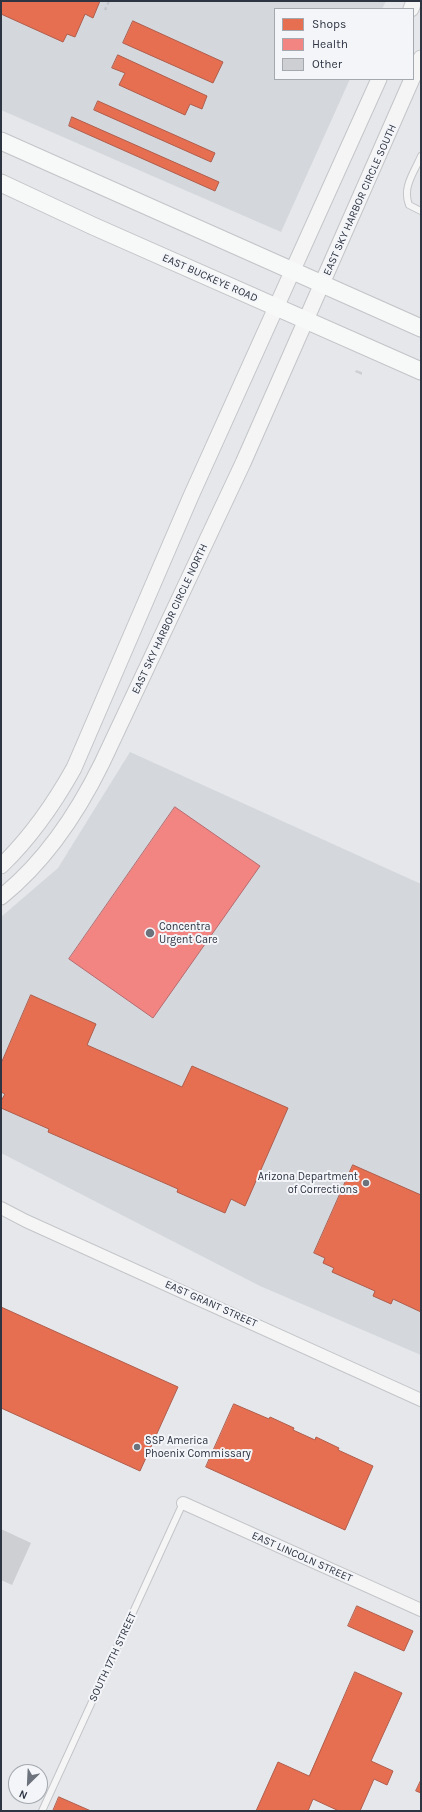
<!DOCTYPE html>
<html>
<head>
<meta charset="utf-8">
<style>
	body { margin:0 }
	#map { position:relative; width:422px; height:1812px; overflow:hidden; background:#e5e7ea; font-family:Karla,sans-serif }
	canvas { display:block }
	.frame { position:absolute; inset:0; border:2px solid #2d3442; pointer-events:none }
	.legend { position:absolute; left:274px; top:8px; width:140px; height:72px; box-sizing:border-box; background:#f4f5f8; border:1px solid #a4a8af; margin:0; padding:5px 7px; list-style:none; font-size:12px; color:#2d3442 }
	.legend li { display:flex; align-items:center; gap:8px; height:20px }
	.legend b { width:20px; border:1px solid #a4a8af }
	.north { position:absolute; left:8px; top:1764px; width:40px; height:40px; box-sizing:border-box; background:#f4f5f8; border:1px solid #a4a8af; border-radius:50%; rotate:204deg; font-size:11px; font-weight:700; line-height:16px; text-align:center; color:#2d3442 }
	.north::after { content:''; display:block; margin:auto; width:14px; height:18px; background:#6d737d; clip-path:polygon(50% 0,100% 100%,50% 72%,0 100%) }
</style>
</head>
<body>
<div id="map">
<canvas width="422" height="1812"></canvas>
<div class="frame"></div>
<ul class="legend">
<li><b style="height:11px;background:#e76f51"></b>Shops</li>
<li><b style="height:11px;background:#f28482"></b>Health</li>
<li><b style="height:11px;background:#cecfd2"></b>Other</li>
</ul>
<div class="north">N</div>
</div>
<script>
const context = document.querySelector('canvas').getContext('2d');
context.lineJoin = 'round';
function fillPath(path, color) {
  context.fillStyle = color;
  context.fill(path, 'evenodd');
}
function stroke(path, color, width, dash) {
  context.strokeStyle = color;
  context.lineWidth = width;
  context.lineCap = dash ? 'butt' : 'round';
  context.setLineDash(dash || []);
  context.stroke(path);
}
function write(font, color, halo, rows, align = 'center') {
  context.font = font + ' Karla,sans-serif';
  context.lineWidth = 4;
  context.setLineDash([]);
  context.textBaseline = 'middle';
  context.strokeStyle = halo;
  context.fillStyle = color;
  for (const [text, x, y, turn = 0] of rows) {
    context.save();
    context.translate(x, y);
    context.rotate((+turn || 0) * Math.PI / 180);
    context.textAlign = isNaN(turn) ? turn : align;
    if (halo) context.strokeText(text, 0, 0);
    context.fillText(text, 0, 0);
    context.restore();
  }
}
const built = new Path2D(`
	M 1,1 L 386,1 L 382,9 L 275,9 L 275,79 L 350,79 L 281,232 L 1,110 Z
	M 130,752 L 421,884 L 421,1355 L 260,1286 L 1,1153 L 1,917 L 58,868 Z`);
const shops = new Path2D(`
	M 1,1 L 100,1 L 93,18 L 85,14 L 75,37 L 67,34 L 63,42 L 1,14 Z
	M 133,21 L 223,62 L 213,83 L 123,43 Z
	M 118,55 L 207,96 L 202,109 L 190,104 L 185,115 L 119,85 L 125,73 L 112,68 Z
	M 98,101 L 215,153 L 211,162 L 94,110 Z
	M 72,117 L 219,182 L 215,191 L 69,126 Z
	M 31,995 L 96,1024 L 87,1045 L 182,1087 L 192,1066 L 288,1108 L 245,1206 L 231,1199 L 225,1213 L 177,1192 L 178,1189 L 48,1132 L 49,1129 L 1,1108 L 1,1101 L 5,1094 L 1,1092 L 1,1064 Z
	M 353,1165 L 421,1195 L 421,1312 L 393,1299 L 391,1304 L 373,1296 L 375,1291 L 332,1272 L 334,1268 L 323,1263 L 325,1258 L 314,1253 Z
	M 1,1307 L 178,1387 L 140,1471 L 1,1408 Z
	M 234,1404 L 269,1419 L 270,1417 L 294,1428 L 293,1430 L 315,1440 L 316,1437 L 339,1448 L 338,1450 L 373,1466 L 345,1530 L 206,1467 Z
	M 357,1606 L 413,1631 L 404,1651 L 348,1626 Z
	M 355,1672 L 402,1693 L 371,1761 L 393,1771 L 387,1785 L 374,1779 L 360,1811 L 339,1811 L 313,1799 L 308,1811 L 256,1811 L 278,1762 L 309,1776 Z
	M 421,1780 L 421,1793 L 416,1791 Z
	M 59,1797 L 91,1811 L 53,1811 Z`);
const health = new Path2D(`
	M 175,807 L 260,866 L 153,1018 L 69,959 Z`);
const building = new Path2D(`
	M 356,370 L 362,372 L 362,375 L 355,372 Z
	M 1,1529 L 31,1543 L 12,1585 L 1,1580 Z`);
const path = new Path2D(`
	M 105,10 L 109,1`);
const service = new Path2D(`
	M 421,156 C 414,173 402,187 409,205 L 421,211
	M 42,1811 L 183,1503`);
const minor = new Path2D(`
	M 1,1208 L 26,1221 L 421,1400
	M 183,1503 L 421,1610`);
const tertiary = new Path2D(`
	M 411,9 L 414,1
	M 413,77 L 421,58
	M 1,866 C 31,837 54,804 74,768 L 191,496 L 379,79
	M 1,897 C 46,861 77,814 102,763 L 243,463 L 412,79`);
const secondary = new Path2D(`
	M 1,141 L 421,328
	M 1,183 L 93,226 L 421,371`);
const markers = [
	[150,933,5,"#6d737d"],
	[366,1183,4,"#6d737d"],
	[137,1447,4,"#6d737d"]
];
const streetNames = [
	["EAST SKY HARBOR CIRCLE SOUTH",360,200,-66],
	["EAST BUCKEYE ROAD",210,278,24],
	["EAST SKY HARBOR CIRCLE NORTH",170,619,-65],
	["EAST GRANT STREET",211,1304,24],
	["EAST LINCOLN STREET",302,1557,24],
	["SOUTH 17TH STREET",113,1657,-65]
];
const poiNames = [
	["Concentra",159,927],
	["Urgent Care",159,940],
	["Arizona Department",358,1177,"right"],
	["of Corrections",358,1190,"right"],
	["SSP America",145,1441],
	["Phoenix Commissary",145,1454]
];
fillPath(built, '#d4d7dc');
fillPath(shops, '#e76f51');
stroke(shops, '#af5d4c', 1);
fillPath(health, '#f28482');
stroke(health, '#b76c6f', 1);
fillPath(building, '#cecfd2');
stroke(service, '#c3c5c8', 8);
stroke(minor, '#c3c5c8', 14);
stroke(tertiary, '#c3c5c8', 17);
stroke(secondary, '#c3c5c8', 19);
stroke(path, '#c3c5c8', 2.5, [3, 3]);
stroke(service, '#f5f5f6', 6);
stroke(minor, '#f5f5f6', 12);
stroke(tertiary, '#f5f5f6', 15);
stroke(secondary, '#f7f8f8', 17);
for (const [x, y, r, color] of markers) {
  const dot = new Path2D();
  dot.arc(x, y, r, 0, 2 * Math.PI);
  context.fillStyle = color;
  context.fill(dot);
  stroke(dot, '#f4f5f8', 1.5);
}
write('11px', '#2d3442', '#f4f5f8', streetNames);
write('11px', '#2d3442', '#f4f5f8', poiNames, 'left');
</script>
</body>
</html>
